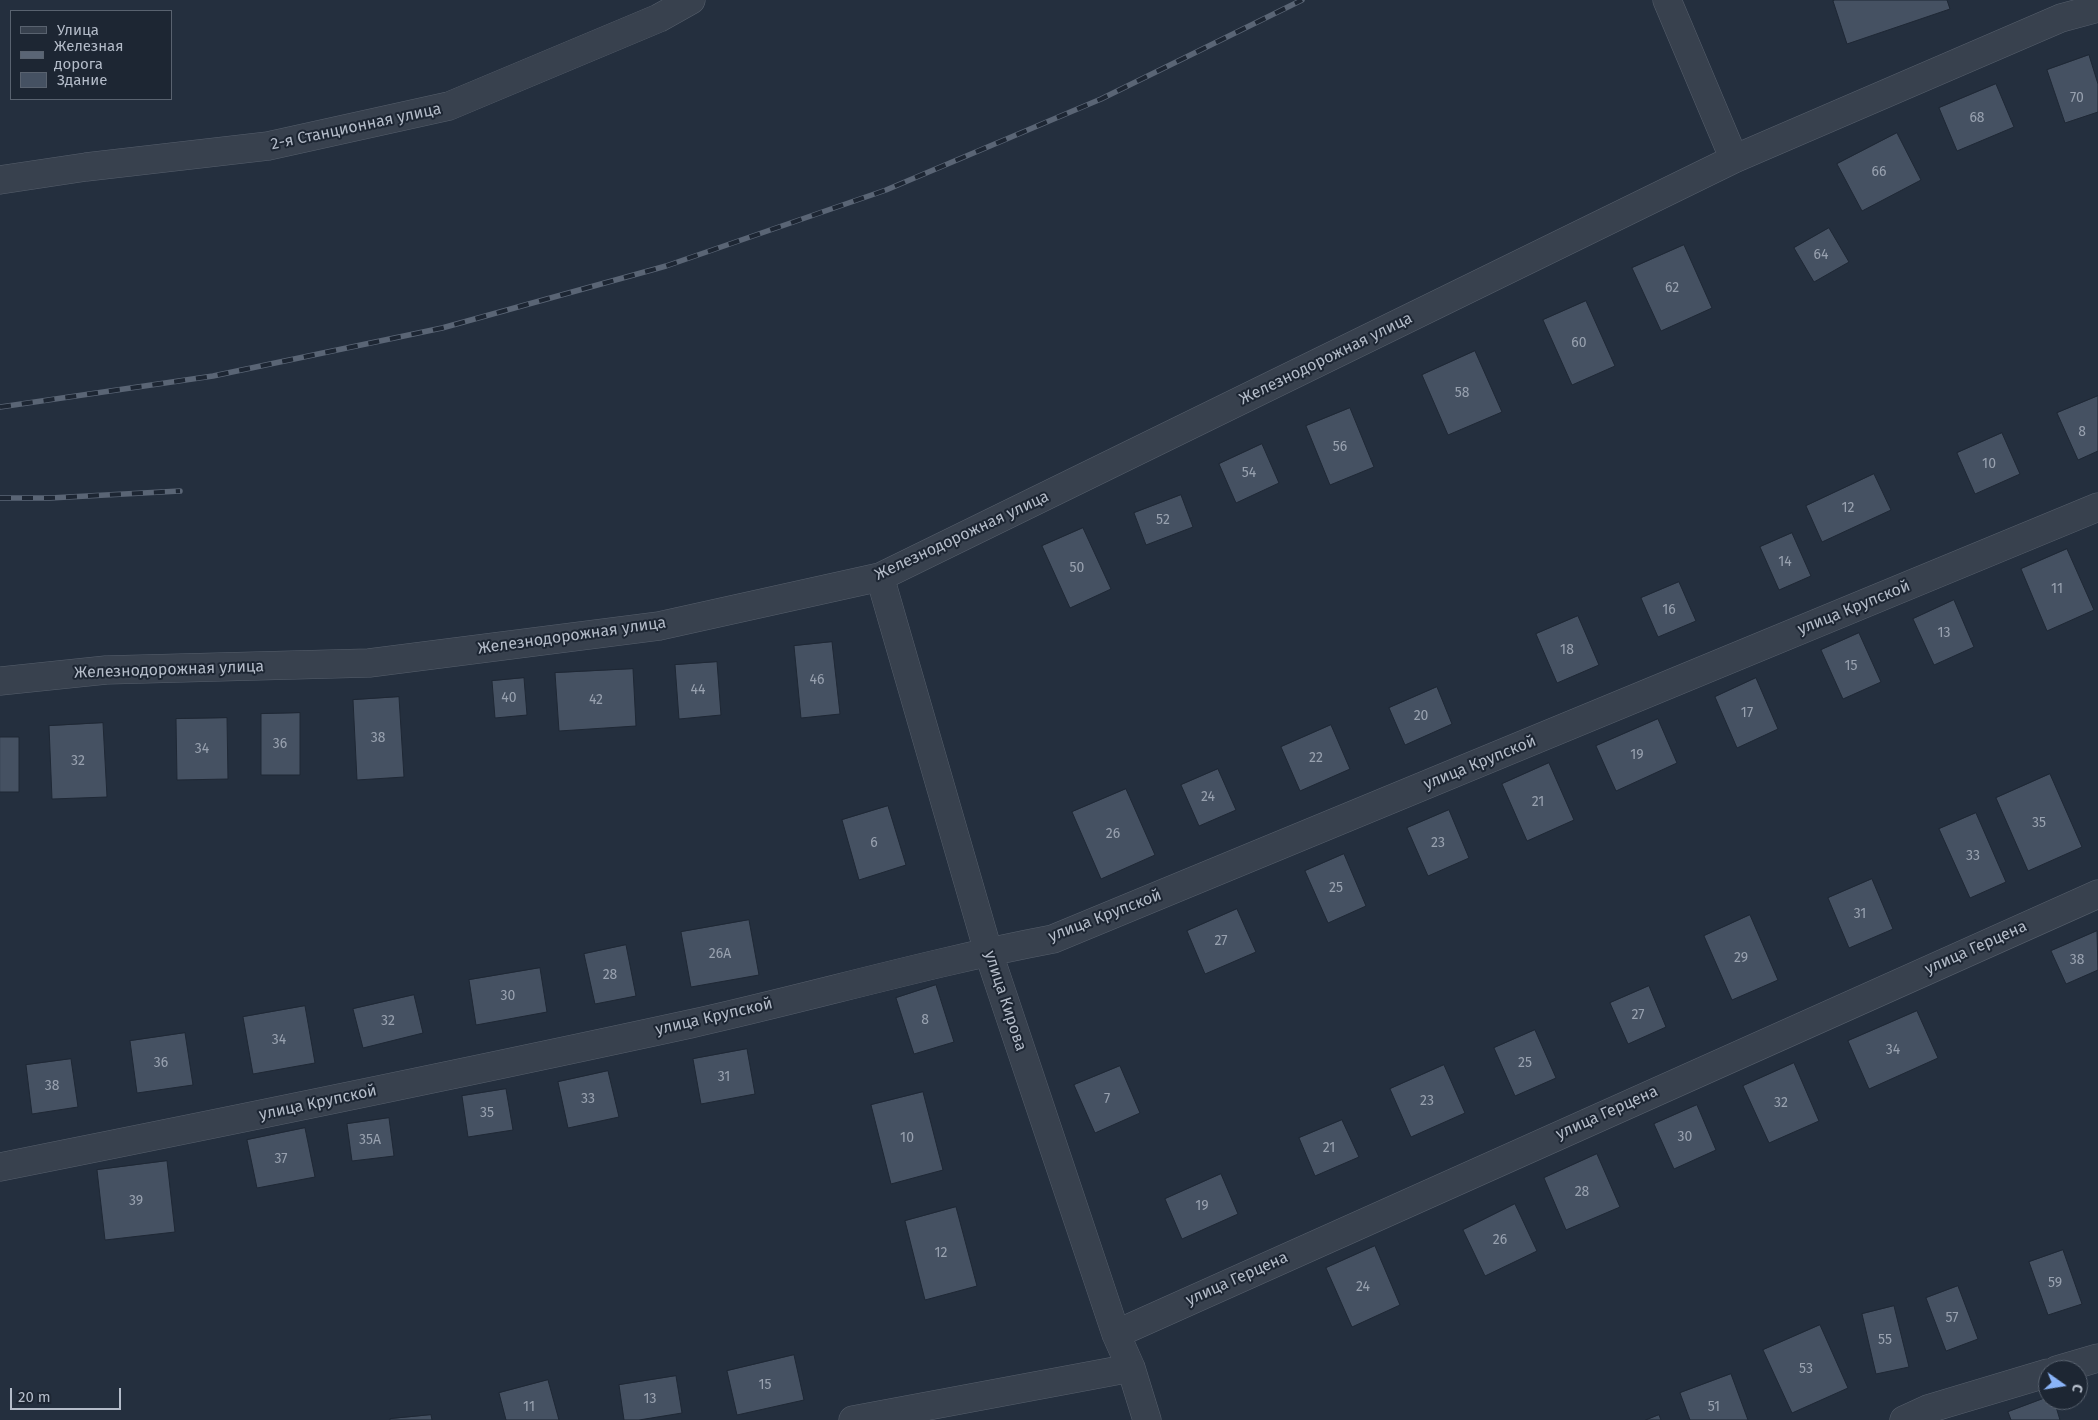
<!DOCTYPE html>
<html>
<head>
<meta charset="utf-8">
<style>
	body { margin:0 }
	#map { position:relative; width:2098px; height:1420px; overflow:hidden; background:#242f3e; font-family:"Fira Sans",sans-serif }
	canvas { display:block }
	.legend { position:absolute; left:10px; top:10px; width:162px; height:90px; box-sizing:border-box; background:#1d2633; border:1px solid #59626f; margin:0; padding:6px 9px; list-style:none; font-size:15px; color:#b4bcc9 }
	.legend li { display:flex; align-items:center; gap:10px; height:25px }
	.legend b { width:25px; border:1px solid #59626f }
	.north { position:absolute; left:2038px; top:1360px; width:50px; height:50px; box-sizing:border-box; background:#1d2633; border:1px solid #59626f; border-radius:50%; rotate:103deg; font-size:14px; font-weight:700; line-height:20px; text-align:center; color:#b4bcc9 }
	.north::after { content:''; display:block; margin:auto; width:18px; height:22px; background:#8ab4f8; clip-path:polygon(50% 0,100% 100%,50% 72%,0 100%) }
	.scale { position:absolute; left:10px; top:1388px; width:111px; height:22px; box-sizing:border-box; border:2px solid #b4bcc9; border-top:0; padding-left:6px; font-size:15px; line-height:18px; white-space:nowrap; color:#b4bcc9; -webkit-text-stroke:4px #1d2633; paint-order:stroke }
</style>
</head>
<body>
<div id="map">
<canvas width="2098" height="1420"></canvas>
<ul class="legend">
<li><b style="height:6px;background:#38414e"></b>Улица</li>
<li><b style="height:6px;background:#5a6575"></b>Железная дорога</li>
<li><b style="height:14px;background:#455162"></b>Здание</li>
</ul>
<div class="north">С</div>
<div class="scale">20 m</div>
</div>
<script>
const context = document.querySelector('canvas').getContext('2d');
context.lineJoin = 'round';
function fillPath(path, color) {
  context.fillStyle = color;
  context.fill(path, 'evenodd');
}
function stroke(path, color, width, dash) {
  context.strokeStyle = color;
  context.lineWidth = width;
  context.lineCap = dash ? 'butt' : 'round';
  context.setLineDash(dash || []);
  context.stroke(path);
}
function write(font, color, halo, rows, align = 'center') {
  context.font = font + ' "Fira Sans",sans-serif';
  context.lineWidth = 4;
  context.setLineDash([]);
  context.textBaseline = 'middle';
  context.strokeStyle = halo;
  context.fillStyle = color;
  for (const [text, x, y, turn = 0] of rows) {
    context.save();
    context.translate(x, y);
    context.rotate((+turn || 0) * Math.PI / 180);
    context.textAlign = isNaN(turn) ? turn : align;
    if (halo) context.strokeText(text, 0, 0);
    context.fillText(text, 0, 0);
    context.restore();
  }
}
const building = new Path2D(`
	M 1835,0 L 1947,0 L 1950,9 L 1847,44 L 1833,1 Z
	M 2089,55 L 2098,84 L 2098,112 L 2065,123 L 2047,70 Z
	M 1996,84 L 2014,127 L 1957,151 L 1939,108 Z
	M 1897,133 L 1921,180 L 1862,211 L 1837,164 Z
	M 1829,228 L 1849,262 L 1814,282 L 1794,248 Z
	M 1684,245 L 1712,308 L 1661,331 L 1632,268 Z
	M 1586,301 L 1615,366 L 1572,385 L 1543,320 Z
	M 1475,351 L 1502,412 L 1448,435 L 1422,375 Z
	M 2098,396 L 2098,451 L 2078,460 L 2057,413 Z
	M 1350,408 L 1374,467 L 1330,485 L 1306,426 Z
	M 2002,433 L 2020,474 L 1975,494 L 1957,453 Z
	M 1262,444 L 1279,483 L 1236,503 L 1219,464 Z
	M 1874,474 L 1891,510 L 1822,542 L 1806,506 Z
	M 1181,495 L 1193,527 L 1146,545 L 1134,513 Z
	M 1083,528 L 1111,589 L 1070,608 L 1042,546 Z
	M 1792,533 L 1811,576 L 1779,590 L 1760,547 Z
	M 2067,549 L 2094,610 L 2047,631 L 2021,569 Z
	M 1679,582 L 1696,621 L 1658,637 L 1641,598 Z
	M 1954,600 L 1974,647 L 1934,665 L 1913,619 Z
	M 1578,616 L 1599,665 L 1557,683 L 1536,634 Z
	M 1859,633 L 1881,682 L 1843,699 L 1821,650 Z
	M 832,642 L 840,714 L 801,718 L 794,646 Z
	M 717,662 L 721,715 L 679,719 L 675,665 Z
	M 633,669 L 636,726 L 559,731 L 555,673 Z
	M 524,678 L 527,715 L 495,718 L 492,681 Z
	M 1756,678 L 1778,729 L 1737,748 L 1715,697 Z
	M 1437,687 L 1452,724 L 1405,745 L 1389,708 Z
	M 399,697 L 404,777 L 357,780 L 353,700 Z
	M 300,713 L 300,775 L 261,775 L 261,714 Z
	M 227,718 L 228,779 L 177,780 L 176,719 Z
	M 1658,719 L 1677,763 L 1616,791 L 1596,746 Z
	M 103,723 L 107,797 L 52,799 L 49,726 Z
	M 1331,725 L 1350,769 L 1300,791 L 1281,747 Z
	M 0,737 L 19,737 L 19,792 L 0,792 Z
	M 1549,763 L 1574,820 L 1527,841 L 1502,784 Z
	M 1218,769 L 1236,810 L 1199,826 L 1181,785 Z
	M 2050,774 L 2082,847 L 2028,871 L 1996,798 Z
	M 1126,789 L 1155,855 L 1101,879 L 1072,812 Z
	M 888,806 L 906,865 L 859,880 L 842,820 Z
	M 1449,810 L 1469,858 L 1428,876 L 1407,828 Z
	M 1976,813 L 2006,882 L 1970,898 L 1939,829 Z
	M 1344,854 L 1366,906 L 1328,923 L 1305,871 Z
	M 1872,879 L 1893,929 L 1849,948 L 1828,898 Z
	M 1237,909 L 1256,952 L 1205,974 L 1187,931 Z
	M 1750,915 L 1778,980 L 1732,1000 L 1704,936 Z
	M 749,920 L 759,975 L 691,987 L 681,932 Z
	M 2097,931 L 2098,970 L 2066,984 L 2051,951 Z
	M 626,945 L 636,996 L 595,1004 L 584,954 Z
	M 540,968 L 547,1012 L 476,1025 L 469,980 Z
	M 936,985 L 954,1042 L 914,1054 L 896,998 Z
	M 1649,986 L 1666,1027 L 1628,1044 L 1610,1003 Z
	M 414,995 L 423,1033 L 363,1048 L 353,1009 Z
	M 305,1006 L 315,1063 L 253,1074 L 243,1017 Z
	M 1917,1011 L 1938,1058 L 1869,1089 L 1848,1041 Z
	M 1535,1030 L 1556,1078 L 1515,1096 L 1494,1048 Z
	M 185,1033 L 193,1085 L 137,1093 L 130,1041 Z
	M 747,1049 L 755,1094 L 701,1104 L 693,1059 Z
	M 71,1059 L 78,1107 L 32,1114 L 26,1065 Z
	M 1794,1063 L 1819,1121 L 1769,1143 L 1743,1086 Z
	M 1444,1065 L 1465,1113 L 1411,1137 L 1390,1089 Z
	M 1120,1066 L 1140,1113 L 1095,1133 L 1074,1085 Z
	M 608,1071 L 619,1117 L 568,1128 L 558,1082 Z
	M 506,1089 L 513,1130 L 468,1137 L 462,1096 Z
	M 923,1092 L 943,1170 L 891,1184 L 871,1105 Z
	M 1697,1105 L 1716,1150 L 1674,1169 L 1654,1124 Z
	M 389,1118 L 394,1156 L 352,1161 L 347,1124 Z
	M 1342,1120 L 1359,1157 L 1315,1176 L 1299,1138 Z
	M 305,1128 L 315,1177 L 257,1188 L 247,1140 Z
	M 1597,1154 L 1620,1207 L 1566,1230 L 1544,1178 Z
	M 167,1161 L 175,1232 L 105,1240 L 97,1170 Z
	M 1221,1174 L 1238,1214 L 1182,1239 L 1165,1199 Z
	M 1515,1204 L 1537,1251 L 1485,1276 L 1463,1230 Z
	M 956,1207 L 977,1286 L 925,1300 L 905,1221 Z
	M 1375,1246 L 1400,1305 L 1352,1327 L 1326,1268 Z
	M 2063,1250 L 2082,1304 L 2048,1315 L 2029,1262 Z
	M 1958,1286 L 1978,1339 L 1946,1351 L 1926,1298 Z
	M 1894,1306 L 1909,1367 L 1876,1374 L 1862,1314 Z
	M 1820,1325 L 1848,1388 L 1792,1413 L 1763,1350 Z
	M 794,1355 L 804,1400 L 737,1415 L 727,1371 Z
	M 1731,1374 L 1748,1420 L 1690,1420 L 1680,1393 Z
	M 676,1376 L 682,1413 L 639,1420 L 624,1420 L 619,1385 Z
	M 548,1380 L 559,1420 L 506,1420 L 499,1393 Z
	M 2048,1397 L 2048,1400 L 2054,1400 L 2060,1420 L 2011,1420 L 2008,1412 Z
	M 431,1415 L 432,1420 L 390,1420 L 390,1419 Z
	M 1659,1415 L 1661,1420 L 1646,1420 Z`);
const street = new Path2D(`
	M 1667,0 L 1734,159
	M 0,180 L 86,167 L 268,146 L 449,106 L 659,18 L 691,0
	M 880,577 L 988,951 L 1116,1334 L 1131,1368 L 1147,1420
	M 0,681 L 106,670 L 369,663 L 659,626 L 880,577 L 1734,159 L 2061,18 L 2098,8
	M 0,1167 C 230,1121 460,1074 690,1024 C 811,997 931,962 1053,939 L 2098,507
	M 1116,1334 L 2098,894
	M 2057,1370 L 2098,1358
	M 853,1420 L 1131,1368
	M 1904,1420 L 1928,1409 L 2048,1373`);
const rail = new Path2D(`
	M 0,407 L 213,376 L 442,328 L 666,266 L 886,190 L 1101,99 L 1302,0
	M 0,498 L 50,498 L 180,491`);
const numberNames = [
	["70",2077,98],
	["68",1977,118],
	["66",1879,172],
	["64",1821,255],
	["62",1672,288],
	["60",1579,343],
	["58",1462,393],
	["8",2082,432],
	["56",1340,447],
	["10",1989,464],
	["54",1249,473],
	["12",1848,508],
	["52",1163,520],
	["14",1785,562],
	["50",1077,568],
	["11",2057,589],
	["16",1669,610],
	["13",1944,633],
	["18",1567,650],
	["15",1851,666],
	["46",817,680],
	["44",698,690],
	["40",509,698],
	["42",596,700],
	["17",1747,713],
	["20",1421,716],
	["38",378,738],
	["36",280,744],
	["34",202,749],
	["19",1637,755],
	["22",1316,758],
	["32",78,761],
	["24",1208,797],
	["21",1538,802],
	["35",2039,823],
	["26",1113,834],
	["6",874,843],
	["23",1438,843],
	["33",1973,856],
	["25",1336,888],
	["31",1860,914],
	["27",1221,941],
	["26А",720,954],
	["29",1741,958],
	["38",2077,960],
	["28",610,975],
	["30",508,996],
	["27",1638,1015],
	["8",925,1020],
	["32",388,1021],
	["34",279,1040],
	["34",1893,1050],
	["36",161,1063],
	["25",1525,1063],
	["31",724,1077],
	["38",52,1086],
	["33",588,1099],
	["7",1107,1099],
	["23",1427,1101],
	["32",1781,1103],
	["35",487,1113],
	["30",1685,1137],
	["10",907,1138],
	["35А",370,1140],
	["21",1329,1148],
	["37",281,1159],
	["28",1582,1192],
	["39",136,1201],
	["19",1202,1206],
	["26",1500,1240],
	["12",941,1253],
	["59",2055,1283],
	["24",1363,1287],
	["57",1952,1318],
	["55",1885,1340],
	["53",1806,1369],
	["15",765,1385],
	["13",650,1399],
	["11",529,1407],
	["51",1714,1407]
];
const streetNames = [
	["2-я Станционная улица",356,127,-12],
	["Железнодорожная улица",1326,359,-26],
	["Железнодорожная улица",962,536,-25],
	["улица Крупской",1854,608,-22],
	["Железнодорожная улица",572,636,-8],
	["Железнодорожная улица",169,670,-2],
	["улица Крупской",1480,763,-22],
	["улица Крупской",1105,916,-21],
	["улица Герцена",1976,948,-24],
	["улица Кирова",1005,1001,72],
	["улица Крупской",714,1017,-13],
	["улица Крупской",318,1103,-12],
	["улица Герцена",1607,1113,-24],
	["улица Герцена",1237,1279,-24]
];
fillPath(building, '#455162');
stroke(building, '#1f2835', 1);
stroke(street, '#565f6c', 29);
stroke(street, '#38414e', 28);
stroke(rail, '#5a6575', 5.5);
stroke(rail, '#1d2633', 4, [11]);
write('14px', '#98a1af', null, numberNames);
write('16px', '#b4bcc9', '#1d2633', streetNames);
</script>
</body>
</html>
